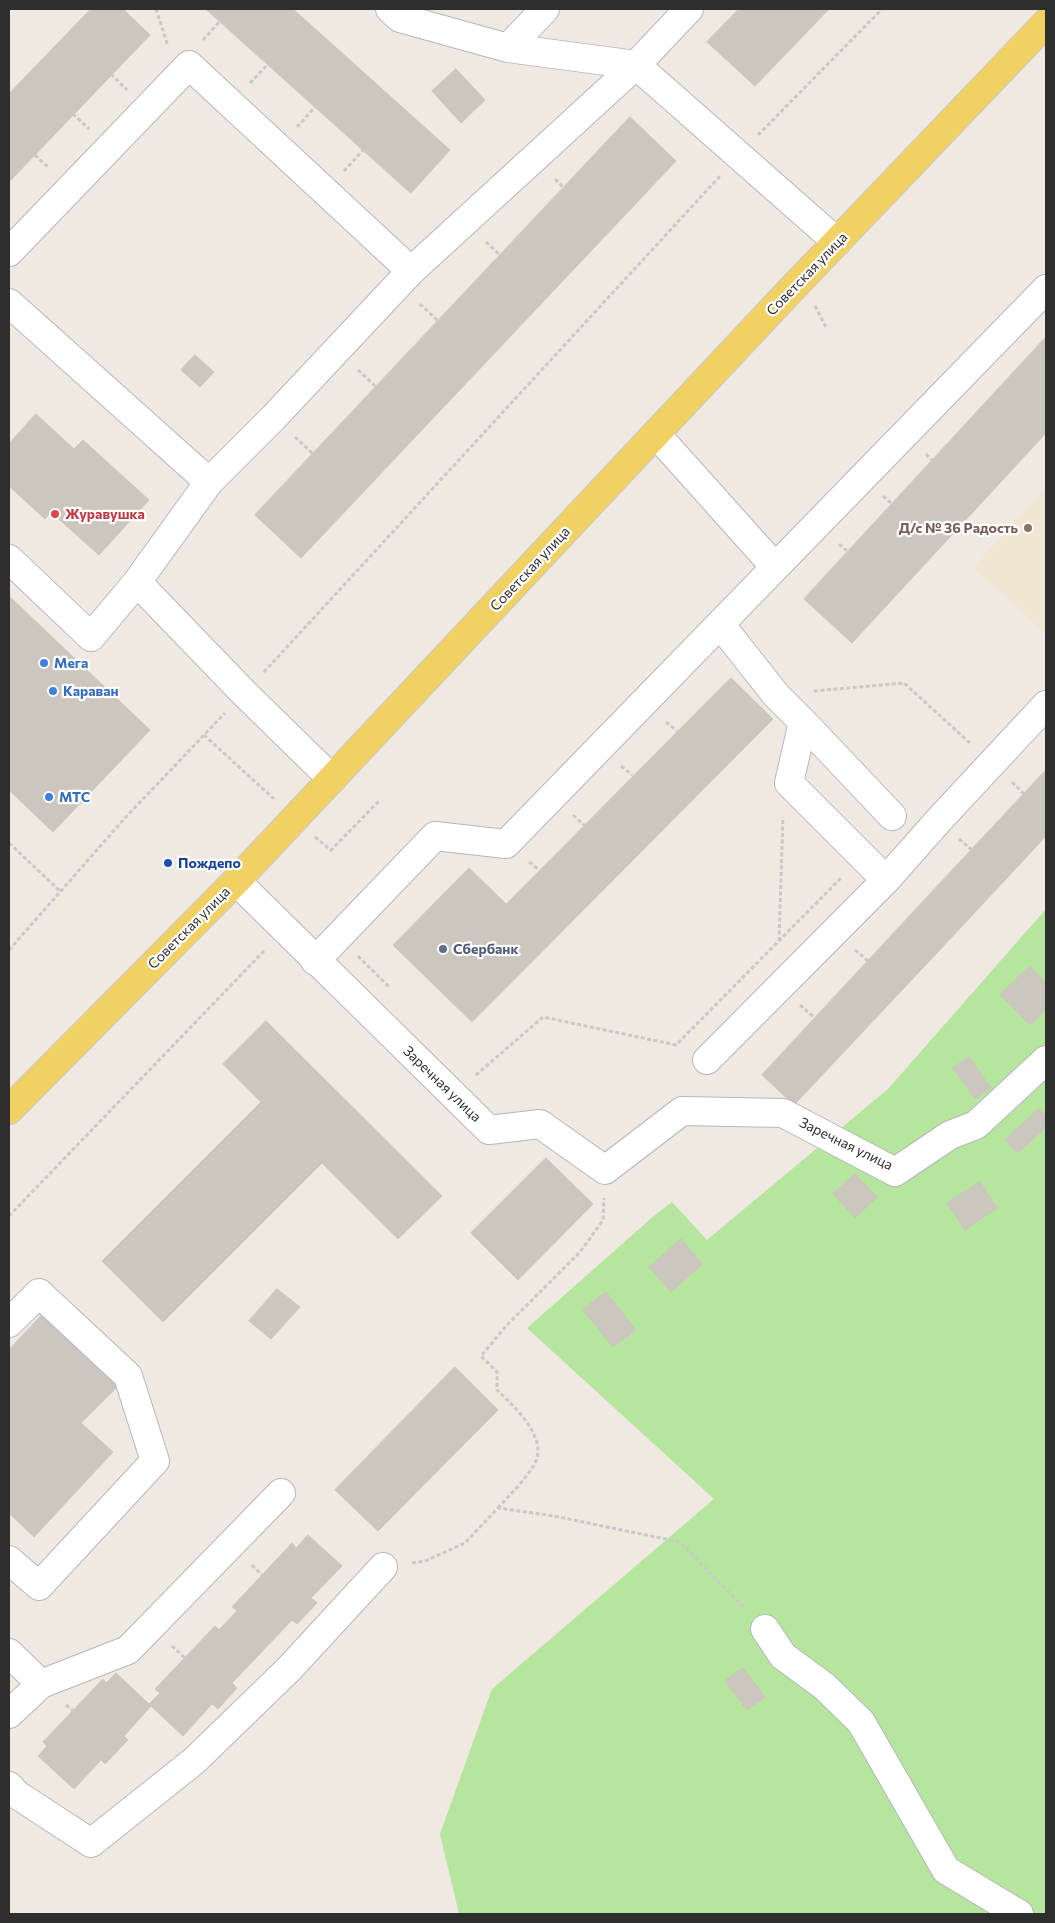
<!DOCTYPE html>
<html>
<head>
<meta charset="utf-8">
<style>
	body { margin:0 }
	#map { position:relative; width:1055px; height:1923px; overflow:hidden; background:#efe9e1; font-family:Commissioner,sans-serif }
	canvas { display:block }
	.frame { position:absolute; inset:0; border:10px solid #2e2e2e; pointer-events:none }
</style>
</head>
<body>
<div id="map">
<canvas width="1055" height="1923"></canvas>
<div class="frame"></div>
</div>
<script>
const context = document.querySelector('canvas').getContext('2d');
context.lineJoin = 'round';
function fillPath(path, color) {
  context.fillStyle = color;
  context.fill(path, 'evenodd');
}
function stroke(path, color, width, dash) {
  context.strokeStyle = color;
  context.lineWidth = width;
  context.lineCap = dash ? 'butt' : 'round';
  context.setLineDash(dash || []);
  context.stroke(path);
}
function write(font, color, halo, rows, align = 'center') {
  context.font = font + ' Commissioner,sans-serif';
  context.lineWidth = 4.5;
  context.setLineDash([]);
  context.textBaseline = 'middle';
  context.strokeStyle = halo;
  context.fillStyle = color;
  for (const [text, x, y, turn = 0] of rows) {
    context.save();
    context.translate(x, y);
    context.rotate((+turn || 0) * Math.PI / 180);
    context.textAlign = isNaN(turn) ? turn : align;
    if (halo) context.strokeText(text, 0, 0);
    context.fillText(text, 0, 0);
    context.restore();
  }
}
const education = new Path2D(`
	M 1046,487 L 1046,634 L 973,568 Z`);
const green = new Path2D(`
	M 1046,909 L 1046,1914 L 459,1914 L 440,1834 L 492,1689 L 714,1499 L 527,1328 L 655,1215 L 672,1202 L 707,1240 L 888,1089 Z`);
const building = new Path2D(`
	M 91,9 L 123,9 L 150,35 L 9,182 L 9,94 Z
	M 206,9 L 293,9 L 450,150 L 411,193 Z
	M 739,9 L 829,9 L 755,86 L 707,42 Z
	M 456,69 L 485,100 L 461,123 L 432,91 Z
	M 630,117 L 676,161 L 301,558 L 255,515 Z
	M 1046,337 L 1046,433 L 852,643 L 804,599 Z
	M 195,355 L 214,372 L 200,387 L 181,370 Z
	M 36,414 L 74,449 L 83,440 L 149,500 L 99,555 L 51,512 L 45,519 L 9,486 L 9,444 Z
	M 9,596 L 150,730 L 53,832 L 9,790 Z
	M 731,678 L 773,719 L 472,1022 L 393,945 L 469,868 L 506,904 Z
	M 1046,770 L 1046,836 L 951,938 L 918,907 Z
	M 918,907 L 951,938 L 794,1105 L 762,1075 Z
	M 1030,966 L 1046,983 L 1046,1009 L 1030,1025 L 1000,995 Z
	M 266,1021 L 442,1196 L 398,1239 L 322,1163 L 163,1322 L 102,1261 L 261,1102 L 223,1064 Z
	M 969,1057 L 991,1088 L 975,1099 L 953,1068 Z
	M 1039,1109 L 1046,1116 L 1046,1127 L 1018,1153 L 1005,1140 Z
	M 546,1158 L 593,1204 L 518,1280 L 471,1233 Z
	M 855,1174 L 877,1197 L 855,1218 L 833,1194 Z
	M 980,1182 L 997,1208 L 965,1230 L 947,1203 Z
	M 681,1239 L 702,1264 L 671,1292 L 649,1267 Z
	M 277,1289 L 300,1307 L 271,1339 L 249,1321 Z
	M 606,1292 L 636,1330 L 613,1347 L 583,1310 Z
	M 42,1315 L 118,1386 L 81,1423 L 113,1452 L 34,1537 L 9,1513 L 9,1350 Z
	M 455,1367 L 498,1410 L 378,1531 L 335,1490 Z
	M 308,1535 L 342,1566 L 311,1598 L 317,1603 L 297,1624 L 292,1620 L 232,1683 L 237,1688 L 218,1709 L 212,1704 L 183,1736 L 151,1706 L 124,1736 L 128,1740 L 105,1764 L 101,1760 L 74,1789 L 38,1756 L 47,1746 L 43,1742 L 103,1679 L 106,1683 L 116,1673 L 149,1704 L 160,1693 L 155,1689 L 215,1626 L 219,1630 L 237,1611 L 232,1607 L 292,1543 L 296,1548 Z
	M 743,1668 L 765,1697 L 747,1710 L 725,1681 Z`);
const path = new Path2D(`
	M 156,9 L 168,46
	M 203,40 L 220,21
	M 111,74 L 127,90
	M 250,83 L 268,64
	M 73,114 L 89,129
	M 297,127 L 315,107
	M 758,135 L 882,9
	M 35,155 L 49,168
	M 344,171 L 363,150
	M 555,179 L 564,188
	M 486,242 L 500,255
	M 420,304 L 438,321
	M 815,306 L 826,327
	M 358,370 L 376,387
	M 295,437 L 313,454
	M 926,454 L 932,460
	M 883,496 L 892,504
	M 839,544 L 848,552
	M 264,672 L 720,176
	M 814,691 L 904,683 L 971,744
	M 666,722 L 677,731
	M 204,735 L 274,799
	M 621,766 L 632,775
	M 1012,782 L 1024,794
	M 573,815 L 584,825
	M 315,837 L 331,850 L 379,801
	M 959,839 L 972,850
	M 9,843 L 60,891
	M 529,862 L 538,869
	M 779,941 L 783,817
	M 9,950 L 125,818 L 225,713
	M 855,950 L 868,961
	M 358,956 L 389,987
	M 800,1005 L 815,1018
	M 476,1075 L 543,1017 L 676,1045 L 842,877
	M 9,1216 L 265,950
	M 498,1508 C 509,1495 532,1474 537,1458 C 544,1434 513,1405 497,1390 L 497,1372 L 481,1356 L 507,1325 L 580,1252 L 603,1220 L 604,1198
	M 412,1563 L 425,1561 L 465,1543 L 498,1508 L 554,1516 L 680,1542 L 745,1609
	M 252,1565 L 262,1575
	M 172,1646 L 185,1658
	M 66,1705 L 73,1711`);
const minor = new Path2D(`
	M 390,9 L 400,18 L 508,48 L 636,65 L 411,271
	M 689,9 L 636,65 L 837,242
	M 508,48 L 545,9
	M 9,252 L 189,65 L 411,271 L 274,417 L 209,482 L 137,582 L 91,637 L 9,559
	M 9,303 L 209,482
	M 656,434 L 775,567
	M 137,582 L 244,693 L 332,779
	M 720,624 L 776,695 L 803,722 L 789,783 L 886,880
	M 803,722 L 892,816
	M 236,881 L 489,1130 L 540,1124 L 605,1170 L 682,1111 L 783,1113 L 895,1172 L 950,1135 L 976,1125 L 1046,1060
	M 315,961 L 435,836 L 506,844 L 1046,289
	M 707,1060 L 886,880 L 939,820 L 1046,705
	M 9,1323 L 39,1293 L 128,1376 L 155,1461 L 39,1586 L 9,1560
	M 765,1629 L 783,1656 L 824,1686 L 861,1722 L 946,1870 L 1019,1914
	M 9,1653 L 41,1684
	M 9,1714 L 41,1684 L 128,1650 L 281,1493
	M 9,1786 L 16,1794 L 91,1843 L 194,1761 L 289,1669 L 383,1567`);
const major = new Path2D(`
	M 9,1110 L 236,881 L 786,295 L 1046,23`);
const markers = [
	[55,514,5,"#e0444e"],
	[1028,528,5,"#8d6e63"],
	[44,663,5,"#3f7fe0"],
	[53,691,5,"#3f7fe0"],
	[49,797,5,"#3f7fe0"],
	[168,863,5,"#1a4fb4"],
	[443,949,5,"#5c6f8a"]
];
const streetNames = [
	["Советская улица",807,274,-46],
	["Советская улица",530,569,-47],
	["Советская улица",189,928,-45],
	["Заречная улица",442,1084,44],
	["Заречная улица",846,1144,26]
];
const healthNames = [
	["Журавушка",65,514]
];
const educationNames = [
	["Д/с № 36 Радость",1018,528]
];
const shopNames = [
	["Мега",54,663],
	["Караван",63,691],
	["МТС",59,797]
];
const transitNames = [
	["Пождепо",178,863]
];
const serviceNames = [
	["Сбербанк",453,949]
];
fillPath(education, '#f0e6d1');
fillPath(green, '#b6e59e');
fillPath(building, '#cbc7bf');
stroke(building, '#cbc5ba', 1);
stroke(minor, '#b4b7c1', 30);
stroke(major, '#c9c9c9', 30);
stroke(path, '#c9c9c9', 3, [4, 2.5]);
stroke(minor, '#fff', 28);
stroke(major, '#f2d163', 28);
for (const [x, y, r, color] of markers) {
  const dot = new Path2D();
  dot.arc(x, y, r, 0, 2 * Math.PI);
  context.fillStyle = color;
  context.fill(dot);
  stroke(dot, '#fff', 2);
}
write('14px', '#2e2e2e', '#fff', streetNames);
write('bold 14px', '#be3a42', '#fff', healthNames, 'left');
write('bold 14px', '#785e54', '#fff', educationNames, 'right');
write('bold 14px', '#366cbe', '#fff', shopNames, 'left');
write('bold 14px', '#164399', '#fff', transitNames, 'left');
write('bold 14px', '#4e5e75', '#fff', serviceNames, 'left');
</script>
</body>
</html>
